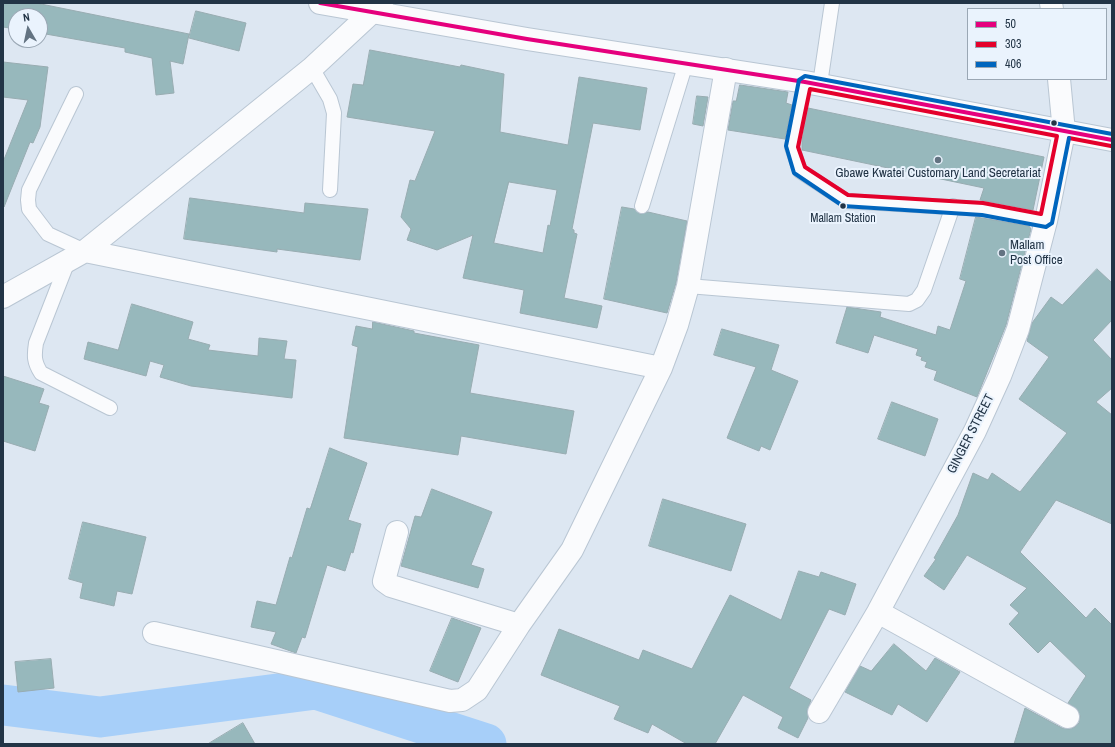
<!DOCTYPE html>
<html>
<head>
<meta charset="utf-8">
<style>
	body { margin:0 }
	#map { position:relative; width:1115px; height:747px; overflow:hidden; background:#dde7f2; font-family:"Archivo Narrow",sans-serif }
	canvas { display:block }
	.frame { position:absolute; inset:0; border:4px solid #223446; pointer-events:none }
	.legend { position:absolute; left:967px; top:8px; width:140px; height:72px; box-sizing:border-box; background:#eaf3fd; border:1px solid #9aa7b4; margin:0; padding:5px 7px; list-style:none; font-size:12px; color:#223446 }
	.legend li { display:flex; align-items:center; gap:8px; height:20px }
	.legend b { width:20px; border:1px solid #9aa7b4 }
	.north { position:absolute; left:8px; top:8px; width:40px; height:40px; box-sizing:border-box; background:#eaf3fd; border:1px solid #9aa7b4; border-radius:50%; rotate:351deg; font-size:11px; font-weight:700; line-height:16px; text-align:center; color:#223446 }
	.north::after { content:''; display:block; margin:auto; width:14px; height:18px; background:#637382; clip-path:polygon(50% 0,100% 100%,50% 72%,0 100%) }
</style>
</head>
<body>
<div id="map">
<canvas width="1115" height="747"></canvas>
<div class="frame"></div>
<ul class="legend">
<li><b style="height:5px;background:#e5007d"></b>50</li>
<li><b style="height:5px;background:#e4002b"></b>303</li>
<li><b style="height:5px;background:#0065bd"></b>406</li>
</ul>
<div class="north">N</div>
</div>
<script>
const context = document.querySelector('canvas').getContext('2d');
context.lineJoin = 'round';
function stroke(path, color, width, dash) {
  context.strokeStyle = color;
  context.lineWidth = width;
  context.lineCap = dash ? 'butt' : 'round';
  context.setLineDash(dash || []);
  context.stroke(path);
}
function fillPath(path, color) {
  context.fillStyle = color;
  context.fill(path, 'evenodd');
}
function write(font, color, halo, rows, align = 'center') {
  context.font = font + ' "Archivo Narrow",sans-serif';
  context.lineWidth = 4;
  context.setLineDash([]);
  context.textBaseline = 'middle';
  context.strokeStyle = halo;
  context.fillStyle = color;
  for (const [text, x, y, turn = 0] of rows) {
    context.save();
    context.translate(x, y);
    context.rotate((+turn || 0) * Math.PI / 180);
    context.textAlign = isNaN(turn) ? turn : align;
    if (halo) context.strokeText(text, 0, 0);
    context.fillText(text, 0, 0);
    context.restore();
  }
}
const river = new Path2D(`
	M 3,705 L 100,717 L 316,689 L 486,744`);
const building = new Path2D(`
	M 3,3 L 36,3 L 189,34 L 183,64 L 170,61 L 174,93 L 156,95 L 152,58 L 125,52 L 125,48 L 40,33 L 40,16 L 16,16 L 16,29 L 3,27 Z
	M 196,11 L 246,23 L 239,51 L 189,38 Z
	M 370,50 L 460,67 L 461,65 L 504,74 L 500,132 L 568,145 L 579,77 L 647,88 L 640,130 L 593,123 L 572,229 L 574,230 L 574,233 L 577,234 L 564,298 L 602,306 L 597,328 L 520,313 L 524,290 L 463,278 L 473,235 L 437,250 L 407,240 L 411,229 L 401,217 L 410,180 L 415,181 L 435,131 L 347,117 L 353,84 L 363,85 ZM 509,182 L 557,190 L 550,226 L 548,225 L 543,253 L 494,243 Z
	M 3,62 L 48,67 L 40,127 L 33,143 L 30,142 L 4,207 L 3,162 L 28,100 L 3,97 Z
	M 740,85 L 788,92 L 786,103 L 792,105 L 785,139 L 728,130 L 733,101 L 736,101 Z
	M 697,96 L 708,97 L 703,126 L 693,124 Z
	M 808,108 L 1044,157 L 1033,210 L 980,200 L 984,188 L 802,150 L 802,141 Z
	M 190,198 L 304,213 L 305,203 L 368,209 L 360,260 L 277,249 L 277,252 L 184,239 Z
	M 622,207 L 634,209 L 640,214 L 648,212 L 687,221 L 676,283 L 667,313 L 604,299 Z
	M 976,217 L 1029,226 L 1031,229 L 1006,325 L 977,397 L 934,380 L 937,371 L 925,367 L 927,362 L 921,360 L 922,357 L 916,355 L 918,349 L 874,335 L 868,353 L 836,343 L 847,307 L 881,312 L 880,317 L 936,335 L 938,326 L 950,330 L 966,281 L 960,279 Z
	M 1097,269 L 1112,283 L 1112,320 L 1093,340 L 1112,360 L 1112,388 L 1096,402 L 1112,415 L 1112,524 L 1056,500 L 1020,552 L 1086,618 L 1095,608 L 1112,625 L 1112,744 L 1014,744 L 1025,708 L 1062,728 L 1069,729 L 1075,727 L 1079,723 L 1080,716 L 1078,710 L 1068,703 L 1086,676 L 1050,641 L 1038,653 L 1009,624 L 1019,613 L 1010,605 L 1027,588 L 967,555 L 944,590 L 924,576 L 936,559 L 934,558 L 958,515 L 973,473 L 988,480 L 992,473 L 1020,492 L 1067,433 L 1019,399 L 1049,357 L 1027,341 L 1032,323 L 1051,297 L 1062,305 Z
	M 132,304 L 193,322 L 188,339 L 210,345 L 208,350 L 258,356 L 259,338 L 287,341 L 284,359 L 296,360 L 292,398 L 191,386 L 160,377 L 164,365 L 150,361 L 146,376 L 84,359 L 88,342 L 118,350 Z
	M 373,322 L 414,331 L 414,333 L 479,345 L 470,393 L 574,411 L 566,454 L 461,436 L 458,455 L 344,438 L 358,347 L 352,345 L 356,326 L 372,329 Z
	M 722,329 L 779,345 L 771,370 L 798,381 L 770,450 L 761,446 L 759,451 L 727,438 L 756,367 L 714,355 Z
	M 3,376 L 44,389 L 39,403 L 49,406 L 35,451 L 3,441 Z
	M 892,402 L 938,419 L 925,456 L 878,439 Z
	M 330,448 L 367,463 L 348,520 L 361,524 L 353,553 L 351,552 L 345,571 L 327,565 L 305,638 L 302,637 L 296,653 L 271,644 L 276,632 L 251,627 L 257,601 L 276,605 L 290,557 L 292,558 L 307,508 L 310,509 Z
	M 432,489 L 492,512 L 471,565 L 484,569 L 478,588 L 401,566 L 415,516 L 421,517 Z
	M 663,499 L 746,524 L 731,571 L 649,546 Z
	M 83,522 L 146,537 L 132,594 L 117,591 L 114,606 L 80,598 L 83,583 L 69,579 Z
	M 799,571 L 819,577 L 821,572 L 856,584 L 845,615 L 829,609 L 789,688 L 811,700 L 807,711 L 808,718 L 798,738 L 778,728 L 783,717 L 743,695 L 715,744 L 687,744 L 652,724 L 648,733 L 614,719 L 620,706 L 541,675 L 559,629 L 639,660 L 643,650 L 692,669 L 730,595 L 781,620 Z
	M 452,618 L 481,628 L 458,682 L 430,671 Z
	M 894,644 L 926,671 L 935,658 L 960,672 L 927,722 L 898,704 L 892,715 L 845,692 L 860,666 L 871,671 Z
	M 51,659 L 54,688 L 18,692 L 15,662 Z
	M 243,723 L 255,744 L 208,744 Z`);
const lane = new Path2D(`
	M 312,68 L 330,99 L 334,113 L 330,190
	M 805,82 L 792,147 L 800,171 L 846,201 L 983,209 L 1046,221
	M 820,84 L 832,3
	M 76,94 L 29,190 L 28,200 L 29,209 L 48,234 L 85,251
	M 642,206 L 686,63
	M 68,261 L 36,343 C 34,356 34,362 41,373 L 110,408
	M 688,286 L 909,304 L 917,300 L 924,290 L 953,206`);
const street = new Path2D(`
	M 1051,3 L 1052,9
	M 85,251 L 661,368
	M 3,297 L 85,251 L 312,68 L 382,3
	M 397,532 L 384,581 L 391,586 L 519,625
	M 878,612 L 1068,717
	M 154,633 L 450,701 L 462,700 L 477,690 L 519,625 L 572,550 L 661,368 L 677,325 L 688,286 L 726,69
	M 819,712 L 878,612 L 975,431 L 1000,376 L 1018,329 L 1046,221 L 1064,132 L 1059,79`);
const secondary = new Path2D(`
	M 320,3 L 527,39 L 805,82 L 1112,140`);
const bus1 = new Path2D(`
	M 320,3 L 527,39 L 805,82 L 1112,140`);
const bus2 = new Path2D(`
	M 810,89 L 1057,136 L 1041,214 L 983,203 L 848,195 L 805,167 L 798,147 Z
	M 1069,138 L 1111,146`);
const bus3 = new Path2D(`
	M 1069,138 L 1052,223 L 1046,227 L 982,215 L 843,206 L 794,173 L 786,146 L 799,80 L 805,76 L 1112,134`);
const markers = [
	[1054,123,3.5,"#223446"],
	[938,160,4,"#637382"],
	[843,206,3.5,"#223446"],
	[1002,253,4,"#637382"]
];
const busNames = [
	["Mallam Station",843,219]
];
const poiNames = [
	["Gbawe Kwatei Customary Land Secretariat",938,174],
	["Mallam",1010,246,"left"],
	["Post Office",1010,261,"left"]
];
const streetNames = [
	["GINGER STREET",971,434,-63]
];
stroke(river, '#a7cff9', 41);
fillPath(building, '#97b8bc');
stroke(building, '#98acb1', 1);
stroke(lane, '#b9c6d3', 16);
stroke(street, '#b9c6d3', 24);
stroke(secondary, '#b9c6d3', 24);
stroke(lane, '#fafbfd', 14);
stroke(street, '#fafbfd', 22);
stroke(secondary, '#fafbfd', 22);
stroke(bus1, '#e5007d', 4);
stroke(bus2, '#e4002b', 4);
stroke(bus3, '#0065bd', 4);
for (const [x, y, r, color] of markers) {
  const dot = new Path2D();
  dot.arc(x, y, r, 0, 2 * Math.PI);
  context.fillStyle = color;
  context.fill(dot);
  stroke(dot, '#eaf3fd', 1.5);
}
write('12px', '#223446', '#eaf3fd', busNames);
write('13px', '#223446', '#eaf3fd', poiNames);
write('13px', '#223446', '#eaf3fd', streetNames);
</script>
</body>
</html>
